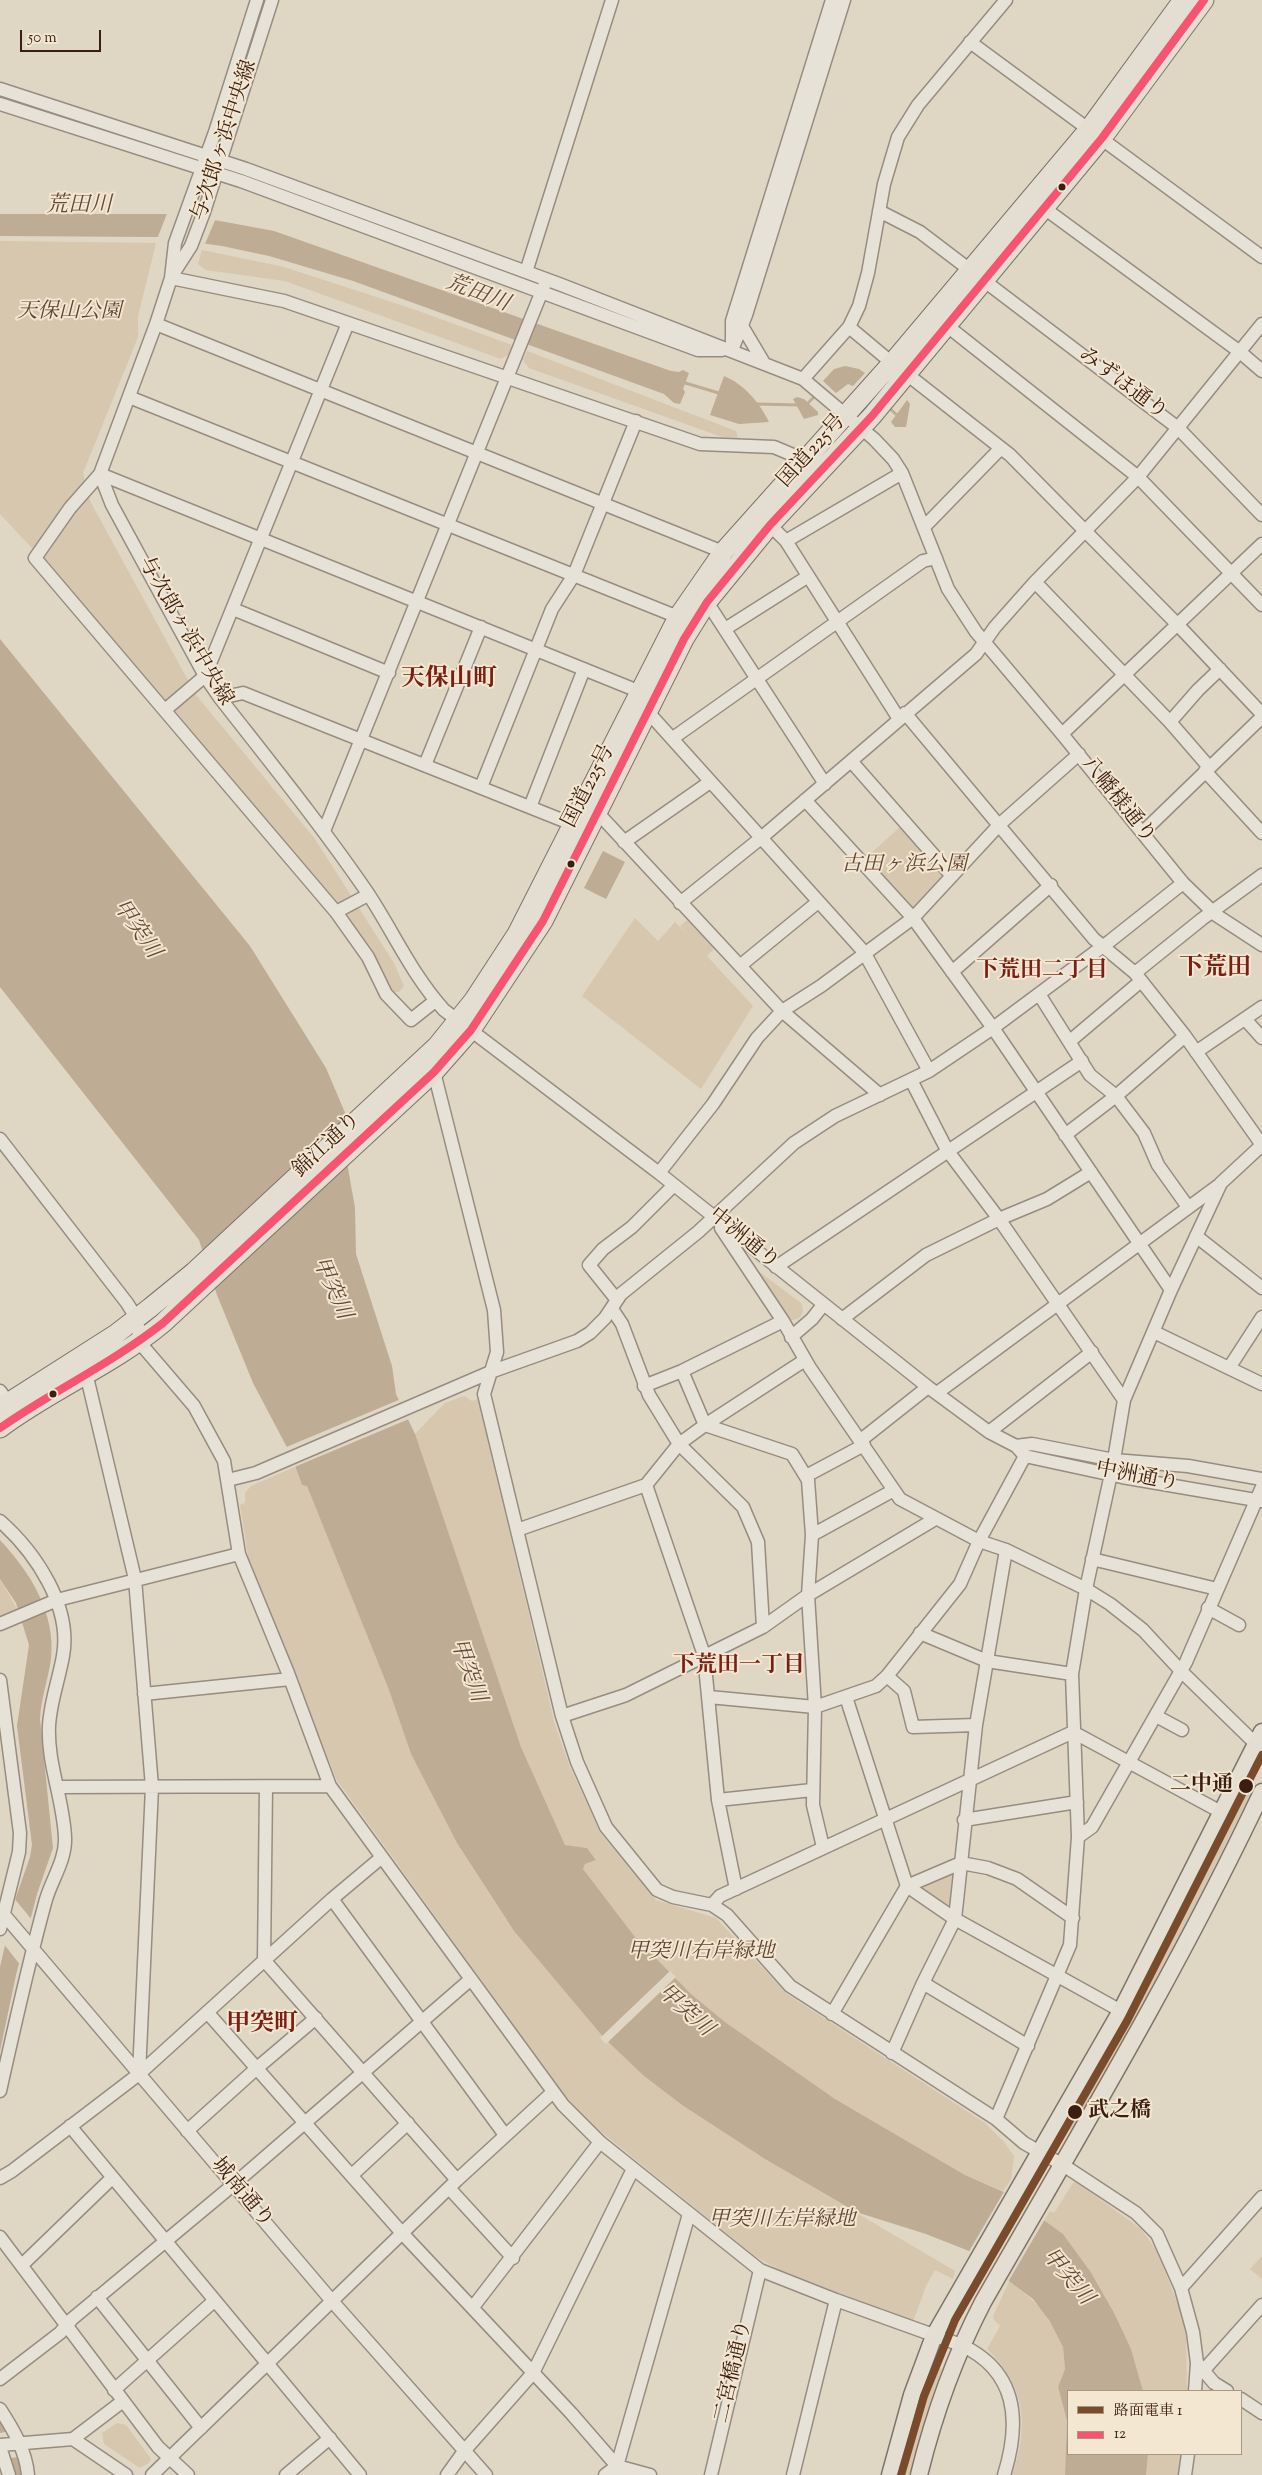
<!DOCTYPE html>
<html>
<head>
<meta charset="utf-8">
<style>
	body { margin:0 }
	#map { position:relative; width:1262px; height:2475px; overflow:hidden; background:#e0d6c4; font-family:"Sorts Mill Goudy","Noto Serif JP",serif }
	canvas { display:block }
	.legend { position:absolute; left:1067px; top:2390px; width:175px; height:65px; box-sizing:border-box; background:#f3e7d1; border:1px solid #aa9684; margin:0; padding:6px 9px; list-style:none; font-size:15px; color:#3c1d11 }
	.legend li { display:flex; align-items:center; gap:10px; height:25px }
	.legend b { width:25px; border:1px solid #aa9684 }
	.scale { position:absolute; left:20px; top:30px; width:81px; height:22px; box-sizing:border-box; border:2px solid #3c1d11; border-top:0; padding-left:6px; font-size:15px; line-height:18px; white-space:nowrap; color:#3c1d11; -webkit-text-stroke:4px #f3e7d1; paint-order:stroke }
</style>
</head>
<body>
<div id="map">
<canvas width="1262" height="2475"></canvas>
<ul class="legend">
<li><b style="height:6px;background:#7a4b2a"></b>路面電車 1</li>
<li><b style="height:6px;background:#f7546f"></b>12</li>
</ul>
<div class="scale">50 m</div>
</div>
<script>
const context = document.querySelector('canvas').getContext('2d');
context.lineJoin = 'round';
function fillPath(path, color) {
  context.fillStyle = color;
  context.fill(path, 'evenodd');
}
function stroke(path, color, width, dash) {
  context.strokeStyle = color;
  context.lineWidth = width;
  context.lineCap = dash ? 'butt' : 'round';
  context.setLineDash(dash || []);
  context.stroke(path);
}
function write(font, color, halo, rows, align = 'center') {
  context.font = font + ' "Sorts Mill Goudy","Noto Serif JP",serif';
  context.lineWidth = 4;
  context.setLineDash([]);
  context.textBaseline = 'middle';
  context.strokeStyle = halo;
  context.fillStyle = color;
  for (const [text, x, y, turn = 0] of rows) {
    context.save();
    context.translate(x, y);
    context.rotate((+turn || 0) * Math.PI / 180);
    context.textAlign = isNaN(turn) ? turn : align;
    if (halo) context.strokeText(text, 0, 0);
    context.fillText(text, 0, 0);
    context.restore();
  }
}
const green = new Path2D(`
	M 0,241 L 156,243 L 138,316 L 138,337 L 83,473 L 90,501 L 196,695 L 315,839 L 394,963 L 404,986 L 399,992 L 390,992 L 373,955 L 46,563 L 0,514 Z
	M 202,250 L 284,267 L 413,309 L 512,345 L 508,355 L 501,359 L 285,281 L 206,270 L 198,264 Z
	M 527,351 L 736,431 L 738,438 L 722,437 L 529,368 L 523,360 Z
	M 902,825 L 944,873 L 944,880 L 914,910 L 865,859 Z
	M 635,918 L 658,941 L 675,922 L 689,936 L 680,926 L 687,920 L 715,948 L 707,956 L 753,1006 L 701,1089 L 582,996 Z
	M 753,1267 L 801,1303 C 806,1313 800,1321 789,1320 Z
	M 464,1396 L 472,1401 L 478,1399 L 555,1725 L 570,1767 L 601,1834 L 656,1900 L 716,1918 L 787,1994 L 985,2123 L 1004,2142 L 1014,2156 L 1011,2180 L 1003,2191 L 965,2175 L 835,2099 L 725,2022 L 691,1994 L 635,1937 L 582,1869 L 585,1864 L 596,1860 L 587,1848 L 565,1845 L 521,1747 L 415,1438 L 415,1434 L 445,1403 Z
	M 295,1467 L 302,1485 L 307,1486 L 389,1690 L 411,1754 L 457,1843 L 514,1931 L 604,2038 L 644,2076 L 682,2105 L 765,2159 L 955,2271 L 953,2279 L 935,2270 L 926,2286 L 913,2322 L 778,2269 L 756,2257 L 584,2118 L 571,2104 L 336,1779 L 248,1557 L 240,1505 L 245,1503 L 245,1493 L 251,1486 Z
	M 0,1579 L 17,1609 L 0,1617 Z
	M 1245,1778 L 1256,1783 L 1163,1970 L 1073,2132 L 1063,2127 Z
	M 951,1870 L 955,1872 L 953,1907 L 949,1909 L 919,1888 L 920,1883 Z
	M 1076,2182 L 1141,2229 L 1157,2251 L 1181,2312 L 1186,2337 L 1187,2391 L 1143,2391 L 1131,2349 L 1090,2271 L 1063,2234 L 1044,2221 L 1050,2211 L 1054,2213 L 1073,2183 Z
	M 1262,2256 L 1262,2279 L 1250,2269 Z
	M 1010,2280 L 1044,2311 L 1063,2347 L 1065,2369 L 1058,2387 L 1067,2421 L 1065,2475 L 1012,2475 C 1029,2426 1026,2386 987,2349 L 1000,2326 L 994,2320 L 993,2316 Z
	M 931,2365 L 942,2369 L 926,2415 L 910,2475 L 898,2475 L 915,2412 Z
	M 117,2423 L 126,2425 L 151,2459 L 149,2463 L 140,2468 L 104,2444 L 102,2433 Z
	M 1148,2454 L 1184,2454 L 1180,2475 L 1146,2475 Z`);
const water = new Path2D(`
	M 0,214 L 166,214 L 220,221 L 274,231 L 671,371 L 679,372 L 683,370 L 689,373 L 683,389 L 685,392 L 680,404 L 674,403 L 664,394 L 353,281 L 269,256 L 222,246 L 157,237 L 0,236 Z
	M 845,366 L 859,369 L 865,373 L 853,386 L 848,384 L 836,393 L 823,381 L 834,369 Z
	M 724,376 C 744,384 760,403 769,422 L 739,424 L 710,415 Z
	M 797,397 L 804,399 L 818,412 L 818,415 L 804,419 L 793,399 Z
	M 907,400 L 910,404 L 906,427 L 895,427 L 891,422 Z
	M 0,639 L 250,946 L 326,1068 L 346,1115 L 348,1168 L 355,1208 L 356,1254 L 392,1366 L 396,1394 L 415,1434 L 521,1747 L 565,1845 L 587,1848 L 596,1860 L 585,1864 L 583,1869 L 635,1937 L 691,1994 L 725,2022 L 835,2099 L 965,2175 L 1006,2193 L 1063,2234 L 1090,2271 L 1114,2313 L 1131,2349 L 1143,2391 L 1068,2391 L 1068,2454 L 1148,2454 L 1146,2475 L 1065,2475 L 1067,2421 L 1058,2387 L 1065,2369 L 1063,2347 L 1049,2320 L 1033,2299 L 969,2251 L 926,2234 L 856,2212 L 765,2159 L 682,2105 L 644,2076 L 604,2038 L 514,1931 L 457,1843 L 411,1754 L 389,1690 L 307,1486 L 302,1485 L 291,1455 L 253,1383 L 217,1295 L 199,1240 L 0,987 Z
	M 603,851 L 625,862 L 606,899 L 584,888 Z
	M 0,1540 C 30,1572 56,1613 51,1659 C 48,1680 41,1698 40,1719 L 53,1848 L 37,1894 L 16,1975 L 0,2051 L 0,1967 L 16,1897 L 30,1857 L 32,1845 L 17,1726 L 29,1645 L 16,1603 L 0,1579 Z
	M 0,2416 L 21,2459 L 24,2475 L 15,2475 L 0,2436 Z`);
const pier = new Path2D(`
	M 168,211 L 216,218 L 205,244 L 157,239 Z
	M 401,1399 L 409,1419 L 292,1468 L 284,1448 Z
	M 13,1897 L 33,1921 L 21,1966 L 3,1943 Z
	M 670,1971 L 676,1977 L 606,2044 L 600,2038 Z
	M 1005,2190 L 1045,2219 L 1008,2282 L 968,2253 Z
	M 10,2431 L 22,2457 L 9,2458 L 0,2438 L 0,2433 Z`);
const stream = new Path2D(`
	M 682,382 L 722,394
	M 756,404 L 800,405
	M 806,405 L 816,395
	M 887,406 L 899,417`);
const minor = new Path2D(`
	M 257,0 L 215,132 L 175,243 L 171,278 L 156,324 L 100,474 L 70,508 L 35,558 L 336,912 L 368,957 L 386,994 L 411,1020 L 435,1001
	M 970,42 L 1262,257
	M 0,89 L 246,169 L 559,284 L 803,379 L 874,439 L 893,459 L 902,473 L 948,589 L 976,632 L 1062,734 L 1183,883 L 1216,915 L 1262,945
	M 0,104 L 241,181 L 698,350 L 722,350
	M 1044,208 L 1240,352 L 1262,371
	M 879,211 L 920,232 L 1178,428 L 1262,515
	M 526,272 L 612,0
	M 173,274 L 191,246 L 204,212 L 272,0
	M 171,278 L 284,301 L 700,444 L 774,447 L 793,455 L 802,464
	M 156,324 L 723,552
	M 946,325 L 1138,477 L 1262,605
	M 742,326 L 764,363
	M 849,327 L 892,363
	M 732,343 L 732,321 L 832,0
	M 732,350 L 746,315 L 844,0
	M 908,375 L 1010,455 L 1177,624 L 1262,714
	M 803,379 L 849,327 L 859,306 L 868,273 L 884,184 L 898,137 L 918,105 L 1006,0
	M 129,397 L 678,617
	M 100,474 L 112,505 L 205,676 L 220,698 C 270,762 321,825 367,892 C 393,931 412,975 444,1010 L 659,1173 L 928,1387 L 989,1432 L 1016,1446 L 1025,1456 L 1122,1477 L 1262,1501
	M 100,474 L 638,691 L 648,712 L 864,952 L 929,1071
	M 770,525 L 786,541 L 899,719
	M 924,527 L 1001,448
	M 786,541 L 902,473
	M 1035,582 L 1170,722 L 1209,767
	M 707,602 L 825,784
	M 233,609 L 389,673
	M 725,629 L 807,577
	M 220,698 L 243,693 L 572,824
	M 165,710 L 205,676 L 348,323
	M 905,713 L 1094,939 L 1135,973 L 1185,1036 L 1262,1145
	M 1170,722 L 1198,690 L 1220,669
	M 1062,734 L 1262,544
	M 673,738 L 923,561 L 936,558
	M 851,761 L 952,876
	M 425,765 L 481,627
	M 1205,771 L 1262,833
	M 481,787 L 552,609 L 574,575 L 636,421
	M 805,800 L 913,918 L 993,1028 L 1171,1290
	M 530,807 L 584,669
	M 597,812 L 782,1011 L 880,1095
	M 324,831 L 544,286
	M 1143,832 L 1262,717
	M 624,842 L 710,782
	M 680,903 L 761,838 L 976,654 L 995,627 L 1035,582 L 1138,477 L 1262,324
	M 336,912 L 368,895
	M 741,965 L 818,902
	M 952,972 L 1051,885
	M 1135,973 L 1202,919 L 1262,875
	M 1039,994 L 1090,1075 L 1116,1096 L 1144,1133 L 1158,1165 L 1188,1207
	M 1245,1019 L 1262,1038
	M 1070,1041 L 1141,981
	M 1196,1052 L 1262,1007
	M 434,1072 L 494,1310 L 497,1352 L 484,1394 L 562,1716 L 577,1762 L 606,1827 L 657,1890 L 673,1897 L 712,1905 L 727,1915 L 790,1986 L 996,2119 L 1024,2143 L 1063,2165 L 1136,2213 L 1157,2234 L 1181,2288 L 1193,2332 L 1197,2363 L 1214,2383 L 1227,2391
	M 911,1080 L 947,1150 L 999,1219 L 1124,1400
	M 1065,1135 L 1116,1096 L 1185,1036
	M 0,1139 L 127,1303 L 137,1319 L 140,1343 L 194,1406 L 224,1461 L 239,1554 L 288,1673 L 330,1786 L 563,2105 L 600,2142 L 760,2270 L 836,2300 L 961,2345 C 1017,2371 1021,2421 1004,2475
	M 659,1173 L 713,1104 L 757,1038 L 782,1011 L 821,986 L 913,918 L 1000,824 L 1079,754
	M 721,1228 L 783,1321 L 810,1368 L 900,1499 L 979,1541 L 1006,1550 L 1086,1589 L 1110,1604 L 1143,1630 L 1181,1671 L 1262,1750
	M 1196,1236 L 1262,1288
	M 776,1267 L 1082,1061
	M 617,1300 L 589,1265 L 603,1249 L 632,1227 L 674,1185
	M 612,1309 L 622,1324 L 649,1395 L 679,1444 L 743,1507 L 758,1542 L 763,1627
	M 842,1319 L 926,1255 L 999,1219 L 1047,1199 L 1091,1172
	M 1154,1332 L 1262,1384
	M 791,1337 L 812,1319 L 823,1305
	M 1229,1368 L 1262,1317
	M 682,1371 L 705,1425 L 792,1454 L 808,1480 L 812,1535 L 808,1595 L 815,1707 L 813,1805 L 823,1847
	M 86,1373 L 135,1579 L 152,1787 L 139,2074
	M 644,1386 L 682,1371 L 783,1321
	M 0,1391 L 8,1402
	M 937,1393 L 1219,1185
	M 989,1432 L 1092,1352
	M 861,1440 L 928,1387
	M 1016,1446 L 1032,1444 L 1114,1460 L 1188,1466 L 1262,1479
	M 806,1476 L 864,1445
	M 228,1480 L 256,1473 L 493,1371 L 577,1341 L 590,1333 L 605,1318 L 621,1294 L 698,1232 L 794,1143 L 835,1116 L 929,1071 L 993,1028 L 1110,941 L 1183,883
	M 646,1485 L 704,1655 L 718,1800 L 736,1889
	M 0,1521 C 35,1552 72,1606 63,1656 C 59,1679 50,1703 49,1726 C 47,1763 64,1802 65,1838 C 66,1861 50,1882 45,1903 C 28,1965 14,2028 0,2091
	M 517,1530 L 646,1485 L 679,1444 L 705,1425 L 805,1360
	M 812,1535 L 894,1490
	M 1092,1559 L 1217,1589
	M 1208,1608 L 1239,1625
	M 0,1624 L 57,1600 L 239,1554
	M 920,1633 L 987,1661 L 1072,1674
	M 887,1676 L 904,1691 L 913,1727 L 976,1725
	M 0,1680 L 20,1833 L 19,1852 L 0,1929
	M 144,1694 L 290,1679
	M 709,1697 L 815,1707 L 876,1686 L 887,1676 L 960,1584 L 979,1541 L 1025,1456
	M 846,1697 L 907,1886 L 955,1919 L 1121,2011
	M 562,1716 L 626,1695 L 763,1627 L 808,1595 L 935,1519
	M 1156,1716 L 1182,1730
	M 57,1787 L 330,1786
	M 266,1787 L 264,1960 L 457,2180
	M 718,1800 L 812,1790
	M 964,1820 L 1077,1802
	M 1078,1837 L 1092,1827 L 1186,1662 L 1262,1487
	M 332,1899 L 505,2135
	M 712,1905 L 720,1896 L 1073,1732 L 1221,1812
	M 0,1910 L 332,2301 L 486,2475
	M 923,1983 L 1028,2046
	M 207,2012 L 402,2233 L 571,2413 L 617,2466 L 622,2475
	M 832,2014 L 907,1886 L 961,1863 L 988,1868 L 1017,1879 L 1073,1918
	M 892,2053 L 923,1983 L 955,1919 L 976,1725 L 1006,1550
	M 996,2119 L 1070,1945 L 1078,1837 L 1072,1674 L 1086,1589 L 1114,1460 L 1124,1400 L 1171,1290 L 1221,1183 L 1262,1145
	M 70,2126 L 360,2475
	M 187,2131 L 257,2068 L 316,2018
	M 352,2175 L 408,2123
	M 0,2178 L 12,2171 L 139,2074 L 332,1899 L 382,1857
	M 449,2188 L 513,2258
	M 0,2237 L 158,2447 L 188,2475
	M 22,2265 L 112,2178
	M 1181,2288 L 1262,2197
	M 97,2297 L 201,2428
	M 473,2307 L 600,2142
	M 1203,2371 L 1262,2305
	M 0,2379 L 60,2333 L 72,2319 L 233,2185 L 471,1979
	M 114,2390 L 214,2301
	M 1195,2391 L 1197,2363
	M 1241,2399 L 1262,2413
	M 0,2409 C 13,2429 26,2451 28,2475
	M 73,2439 L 126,2475
	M 0,2445 L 73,2439 L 123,2401
	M 0,2447 L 9,2475
	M 617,2466 L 650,2475
	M 152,2475 L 457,2180 L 553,2092
	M 286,2475 L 330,2438
	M 447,2475 L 465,2450 L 533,2373 L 633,2169
	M 605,2475 L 617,2466 L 689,2214
	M 711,2475 L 760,2270
	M 793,2475 L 836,2300
	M 1185,2475 L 1188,2454`);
const major = new Path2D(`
	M 890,2475 L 912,2395 L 934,2336 L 1121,2011 L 1262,1732
	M 919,2475 C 934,2414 954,2358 983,2302 C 1080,2133 1179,1968 1262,1792`);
const highway = new Path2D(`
	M 0,1408 L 116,1334 L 151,1307 L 194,1272 L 437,1046 L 474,1000 L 517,934 L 678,617 L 723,552 L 892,363 L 1089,129 L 1183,0
	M 0,1428 C 52,1389 113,1365 163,1323 L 434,1072 L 471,1030 L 543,921 L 684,639 L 707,602 L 770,525 L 872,416 L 1102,138 L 1204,0`);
const bus1 = new Path2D(`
	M 0,1428 C 53,1391 112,1363 163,1323 L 434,1072 L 471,1030 L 543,921 L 684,639 L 707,602 L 770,525 L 872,416 L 1102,138 L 1204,0`);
const tram1 = new Path2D(`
	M 901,2475 L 924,2396 L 955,2320 L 1127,2021 L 1262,1755`);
const markers = [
	[1062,187,4.5,"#3c1d11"],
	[571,864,4.5,"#3c1d11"],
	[53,1394,4.5,"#3c1d11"],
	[1246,1786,8,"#3c1d11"],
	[1075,2112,8,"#3c1d11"]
];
const streetNames = [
	["与次郎ヶ浜中央線",226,141,-72],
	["みずほ通り",1122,385,37],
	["国道225号",813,452,-48],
	["与次郎ヶ浜中央線",184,632,60],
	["国道225号",590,787,-63],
	["八幡様通り",1117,801,51],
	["錦江通り",328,1146,-43],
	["中洲通り",743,1240,39],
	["中洲通り",1137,1478,11],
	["城南通り",241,2194,50],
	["二宮橋通り",735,2372,-77]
];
const parkNames = [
	["天保山公園",69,313],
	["古田ヶ浜公園",904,866],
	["甲突川右岸緑地",701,1953],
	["甲突川左岸緑地",782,2221]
];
const stopNames = [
	["二中通",1233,1786],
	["武之橋",1088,2112,"left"]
];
const waterNames = [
	["荒田川",79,207],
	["荒田川",477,295,21],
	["甲突川",135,930,55],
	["甲突川",330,1289,66],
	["甲突川",466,1671,70],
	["甲突川",684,2012,42],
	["甲突川",1066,2278,50]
];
const neighbourhoodNames = [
	["下荒田二丁目",1042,972],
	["下荒田一丁目",739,1667]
];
const quarterNames = [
	["天保山町",449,681],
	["下荒田",1215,970],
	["甲突町",262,2026]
];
fillPath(green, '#d6c7ae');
fillPath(water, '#beac94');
fillPath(pier, '#e0d6c4');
stroke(stream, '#beac94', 3);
stroke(minor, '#968c81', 15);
stroke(major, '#7e7469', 19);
stroke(highway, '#7e7469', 21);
stroke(minor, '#e7e2d8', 12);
stroke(major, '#e3ddd2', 16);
stroke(highway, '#e3ddd2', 19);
stroke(bus1, '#f7546f', 8);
stroke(tram1, '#7a4b2a', 8);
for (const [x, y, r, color] of markers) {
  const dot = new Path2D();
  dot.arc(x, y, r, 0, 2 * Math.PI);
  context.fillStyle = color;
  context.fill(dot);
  stroke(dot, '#f3e7d1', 2);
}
write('21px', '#3c1d11', '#f3e7d1', streetNames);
write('italic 21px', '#604434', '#f3e7d1', parkNames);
write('bold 21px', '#3c1d11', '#f3e7d1', stopNames, 'right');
write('italic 22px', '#654938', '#f3e7d1', waterNames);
write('bold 22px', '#7a1f14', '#f3e7d1', neighbourhoodNames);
write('bold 24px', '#7a1f14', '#f3e7d1', quarterNames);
</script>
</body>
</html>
